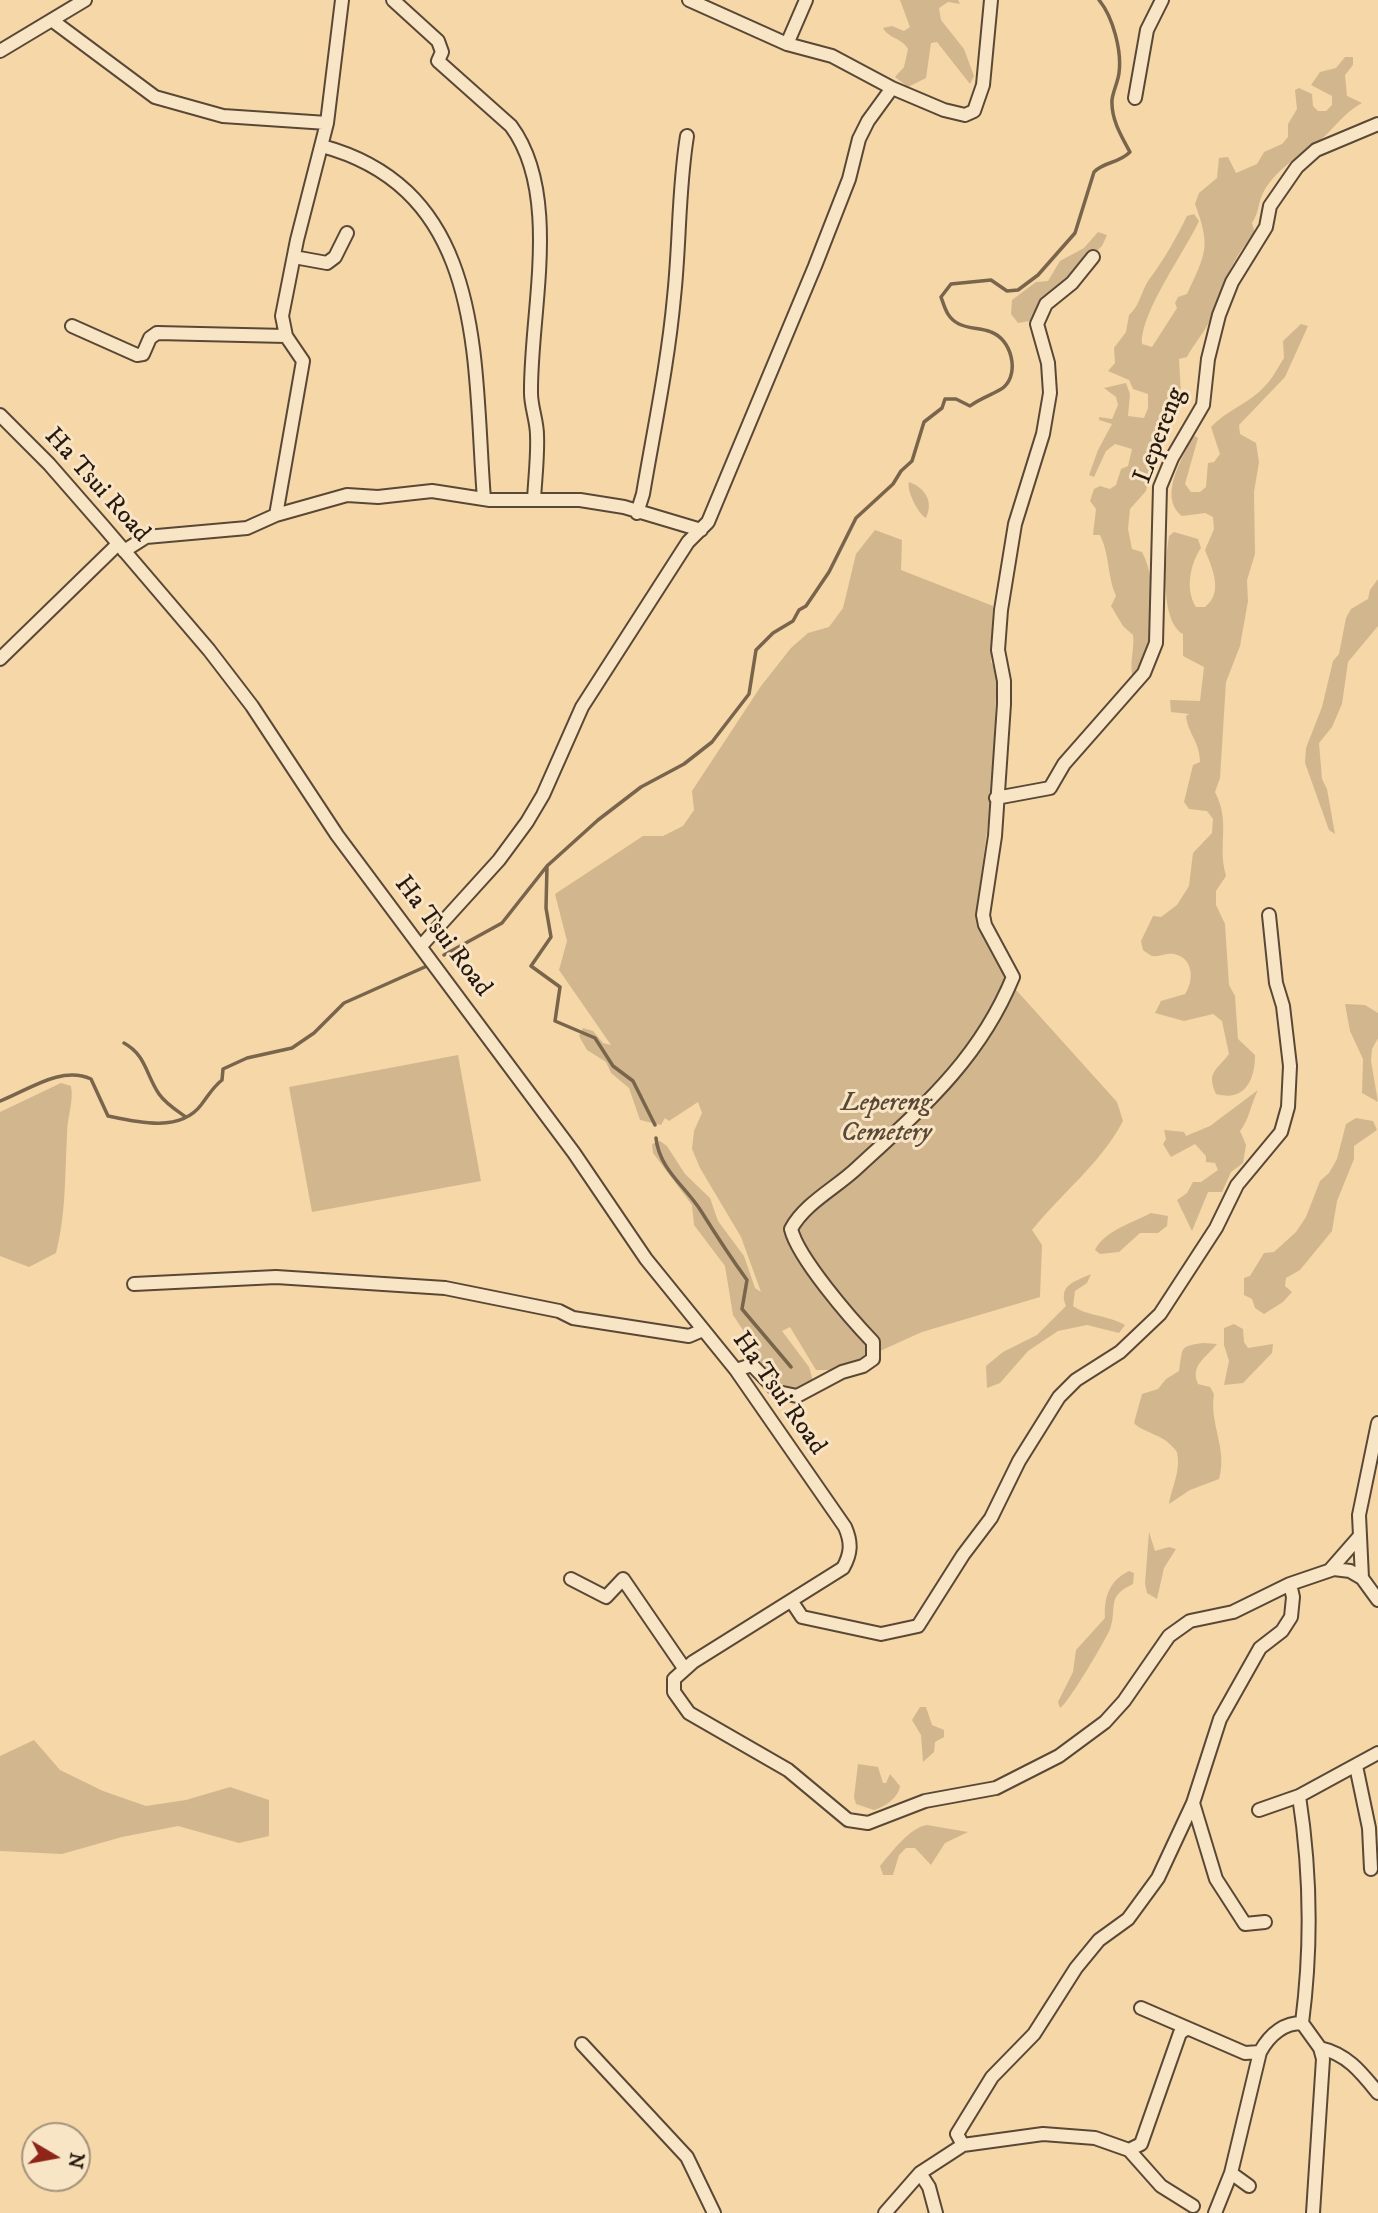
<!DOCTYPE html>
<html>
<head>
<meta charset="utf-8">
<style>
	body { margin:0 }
	#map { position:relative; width:1378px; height:2213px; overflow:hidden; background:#f5d7a8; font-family:"IM FELL DW Pica",serif }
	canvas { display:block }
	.north { position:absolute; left:21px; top:2122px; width:70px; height:70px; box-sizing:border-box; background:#f8e5c6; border:2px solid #a4937d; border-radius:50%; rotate:100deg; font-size:19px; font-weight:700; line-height:28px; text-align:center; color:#271910 }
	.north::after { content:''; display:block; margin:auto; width:24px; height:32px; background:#8f2418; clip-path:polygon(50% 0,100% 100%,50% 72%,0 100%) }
</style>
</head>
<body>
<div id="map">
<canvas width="1378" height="2213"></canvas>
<div class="north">N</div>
</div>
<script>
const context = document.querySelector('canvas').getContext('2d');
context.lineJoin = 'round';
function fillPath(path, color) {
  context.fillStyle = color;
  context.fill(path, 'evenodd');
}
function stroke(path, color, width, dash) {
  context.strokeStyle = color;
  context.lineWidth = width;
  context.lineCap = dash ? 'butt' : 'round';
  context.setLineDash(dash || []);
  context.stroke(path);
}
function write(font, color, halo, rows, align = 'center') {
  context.font = font + ' "IM FELL DW Pica",serif';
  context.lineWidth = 6;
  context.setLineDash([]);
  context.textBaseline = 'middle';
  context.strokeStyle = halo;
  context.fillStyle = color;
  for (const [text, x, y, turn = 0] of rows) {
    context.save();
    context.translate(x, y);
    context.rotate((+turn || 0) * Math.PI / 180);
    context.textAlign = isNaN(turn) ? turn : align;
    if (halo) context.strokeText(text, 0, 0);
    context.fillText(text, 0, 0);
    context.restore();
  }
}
const green = new Path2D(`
	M 900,0 L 958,0 L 960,4 L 948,2 L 939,8 L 941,20 L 964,49 L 974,76 L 970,84 L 937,42 L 931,43 L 926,78 L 908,87 L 895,77 L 904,67 L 908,49 C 902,38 888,38 883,28 L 892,26 L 904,31 L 910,27 Z
	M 1345,57 L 1353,57 L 1353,65 L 1345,75 L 1347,96 L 1362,103 C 1347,111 1338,123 1326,135 C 1305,154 1277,166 1263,193 C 1258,203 1259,213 1252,223 L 1255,233 C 1231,259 1222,288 1210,320 C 1205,332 1193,345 1187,357 L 1179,359 L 1181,394 L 1156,447 L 1146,491 L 1130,509 L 1128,529 L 1132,549 L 1142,552 C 1160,585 1153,648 1134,679 C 1128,666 1135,650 1133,635 L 1123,626 L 1111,606 L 1116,596 C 1107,576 1110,555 1100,535 L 1093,535 L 1096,509 L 1090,501 L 1094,489 L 1100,486 L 1110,489 L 1116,485 L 1121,469 L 1128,466 L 1132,449 L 1115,444 L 1106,451 L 1094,477 L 1089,475 L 1098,450 L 1112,424 L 1099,420 L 1099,417 L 1112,419 L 1118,405 L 1116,397 L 1104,388 L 1126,383 L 1130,394 L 1128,416 L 1144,418 L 1148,408 L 1148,394 L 1133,389 L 1129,380 L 1108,371 L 1115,363 L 1114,348 L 1126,332 L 1129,315 C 1141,305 1141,289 1151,277 C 1165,258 1176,238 1187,216 L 1194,214 L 1199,221 C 1186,250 1140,313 1142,344 L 1152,347 L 1177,308 L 1175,303 L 1178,297 L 1187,294 C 1206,253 1211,247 1195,204 L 1199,193 L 1217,178 L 1219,158 L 1228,157 L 1236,173 L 1257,164 L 1264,152 L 1282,144 L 1288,137 L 1288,124 L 1297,109 L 1295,90 L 1299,88 L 1312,94 L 1313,106 L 1318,111 L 1326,111 L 1332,105 L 1332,96 L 1311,85 L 1320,72 L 1336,68 Z
	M 1098,232 L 1107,235 L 1102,246 L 1037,307 L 1030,321 L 1018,323 L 1011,314 L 1012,300 L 1036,282 L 1048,281 L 1060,261 L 1084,248 Z
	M 1301,324 L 1308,326 L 1285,377 L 1239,425 L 1240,434 L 1256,443 L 1259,462 L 1254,492 L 1255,554 L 1247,580 L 1248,601 L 1240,646 L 1226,682 L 1220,778 L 1215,792 C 1231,823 1217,844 1226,876 L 1216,891 L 1216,905 L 1225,924 L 1229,985 L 1235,996 L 1238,1039 L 1255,1055 C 1255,1080 1245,1102 1216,1094 C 1206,1072 1217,1070 1229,1054 L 1222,1021 L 1213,1014 L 1184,1021 L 1155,1013 L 1161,1001 L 1185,994 C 1194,981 1194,958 1174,954 C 1166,953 1159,957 1152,956 C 1150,955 1144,951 1143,950 L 1141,941 L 1153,916 L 1161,917 L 1177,905 L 1189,886 L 1193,853 L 1212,833 L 1213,819 L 1207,811 L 1189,809 L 1184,802 L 1193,765 L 1200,762 C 1200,742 1188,734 1186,716 L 1189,714 L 1171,712 L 1170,700 L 1200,701 L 1204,667 L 1183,656 L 1183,634 C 1160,621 1165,562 1169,536 L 1174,532 L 1198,539 L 1201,548 C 1190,564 1185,590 1196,607 L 1205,607 C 1224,592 1212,568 1205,550 L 1214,529 L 1213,517 L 1205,513 L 1182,516 C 1157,496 1184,457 1193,435 L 1198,438 L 1185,484 L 1191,492 L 1200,492 L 1206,487 L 1208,463 L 1214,462 L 1220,454 L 1211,427 C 1227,410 1250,403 1265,386 C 1273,378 1278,367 1284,358 L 1283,341 Z
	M 909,482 C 925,488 934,501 926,518 C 918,514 906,489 909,482 Z
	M 875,530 L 902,540 L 901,570 L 993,606 L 991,662 L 997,672 L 992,793 L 979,891 L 979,926 L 1009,982 L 1117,1102 L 1123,1121 C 1101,1163 1062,1193 1032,1230 L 1042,1245 L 1040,1297 L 922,1332 L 838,1370 L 816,1370 L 790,1327 L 782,1331 L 809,1367 L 813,1381 L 799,1391 L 775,1385 L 762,1368 L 758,1353 L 733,1315 L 725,1266 L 694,1225 L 692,1205 L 653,1153 L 652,1144 L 660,1141 L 667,1146 L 685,1174 L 710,1198 L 718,1221 L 744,1256 L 755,1288 L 761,1292 L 741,1237 L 700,1168 L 692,1149 L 694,1131 L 702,1113 L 698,1102 L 669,1121 L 665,1118 L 661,1125 L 640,1120 L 629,1088 L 611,1073 L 606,1062 L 587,1050 L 579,1036 L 583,1028 L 593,1031 L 603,1043 L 611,1045 L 559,970 L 567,941 L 555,894 L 643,836 L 663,836 L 683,826 L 694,810 L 692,791 L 761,686 L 791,648 L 808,633 L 829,627 L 843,608 L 856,554 Z
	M 1378,579 L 1378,626 L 1348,662 L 1342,704 L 1332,727 L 1319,743 L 1322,779 L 1327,789 L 1335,834 L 1329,830 L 1305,763 L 1306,748 L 1322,707 L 1333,661 L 1339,654 L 1346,618 L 1351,609 L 1368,599 L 1370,590 Z
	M 1345,1004 L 1365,1005 L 1378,1013 L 1378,1038 L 1372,1049 L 1371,1061 L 1378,1102 L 1362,1093 L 1363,1059 L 1350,1031 Z
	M 458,1055 L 481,1181 L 312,1212 L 289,1087 Z
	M 61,1083 L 71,1086 C 74,1101 67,1118 67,1134 C 65,1173 66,1215 56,1253 L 29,1267 L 0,1256 L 0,1112 Z
	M 1258,1090 C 1251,1104 1249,1120 1240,1131 L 1246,1145 L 1243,1163 L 1231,1172 L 1222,1192 L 1208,1192 L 1192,1231 L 1177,1200 L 1187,1193 L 1193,1182 L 1201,1182 L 1218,1170 L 1215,1163 L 1206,1162 L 1206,1156 L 1195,1144 L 1171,1157 L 1163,1144 L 1166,1139 L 1164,1130 L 1184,1132 L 1186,1136 L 1210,1126 Z
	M 1356,1118 L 1373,1121 L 1377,1130 L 1354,1146 L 1354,1159 L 1337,1201 L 1332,1231 L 1300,1270 L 1286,1278 L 1285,1286 L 1292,1292 L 1283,1302 L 1264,1314 L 1255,1308 L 1252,1299 L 1244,1295 L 1244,1278 L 1250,1276 L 1264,1253 L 1274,1252 L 1296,1232 L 1306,1217 L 1320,1181 L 1329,1173 L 1337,1159 L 1346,1124 Z
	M 1151,1213 L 1168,1216 L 1167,1226 L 1158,1233 L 1140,1233 L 1119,1252 L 1100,1254 L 1095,1250 C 1104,1231 1134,1222 1151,1213 Z
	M 1091,1274 L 1087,1283 L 1075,1291 L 1073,1306 C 1086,1316 1108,1315 1125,1325 L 1119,1333 L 1087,1325 L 1058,1331 L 1028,1351 L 1000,1383 L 987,1388 L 986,1366 L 1003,1352 L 1037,1335 L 1066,1306 C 1058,1285 1074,1282 1091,1274 Z
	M 1234,1324 L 1243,1329 L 1244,1342 L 1248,1348 L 1273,1344 L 1272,1353 L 1243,1383 L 1224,1385 L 1229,1361 L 1224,1345 L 1224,1328 Z
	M 1204,1343 L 1217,1344 C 1206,1358 1190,1365 1198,1384 L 1210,1387 L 1214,1394 C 1209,1424 1228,1449 1219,1479 L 1190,1490 L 1169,1504 C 1172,1486 1181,1472 1177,1452 C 1164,1433 1142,1433 1134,1423 L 1142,1394 L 1158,1389 L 1166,1379 L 1179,1371 C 1183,1348 1178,1346 1204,1343 Z
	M 1149,1532 L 1155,1551 L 1169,1547 L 1176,1549 L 1164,1568 L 1157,1599 L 1147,1593 L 1145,1584 Z
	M 1129,1571 L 1134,1573 L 1133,1584 C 1105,1597 1118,1607 1110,1629 C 1105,1641 1068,1704 1060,1708 L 1058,1702 L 1073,1672 L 1076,1650 L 1105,1618 C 1104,1597 1109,1581 1129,1571 Z
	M 920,1707 L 926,1707 L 932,1725 L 944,1730 L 944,1737 L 935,1742 L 934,1752 L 923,1762 L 921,1735 L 912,1720 Z
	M 34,1740 L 60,1770 L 103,1791 L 146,1806 L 186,1800 L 230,1787 L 269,1800 L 269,1836 L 239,1843 L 178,1826 L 122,1837 L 62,1854 L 0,1851 L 0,1756 Z
	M 858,1764 L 878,1767 L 883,1783 L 886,1783 L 890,1774 L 900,1786 C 899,1797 885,1807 874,1810 L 856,1804 L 854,1797 Z
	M 927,1825 L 968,1832 L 945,1843 L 931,1865 L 915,1848 L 906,1848 L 899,1855 L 893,1875 L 883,1875 L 880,1866 C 891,1853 910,1827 927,1825 Z`);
const stream = new Path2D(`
	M 547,866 L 546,908 L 551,937 L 531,966 L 560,987 L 555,1021 L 595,1038 L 613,1066 L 633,1081 L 655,1125
	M 444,955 L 502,923 L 547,866 L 598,820 L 641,787 L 684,764 L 712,742 L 749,694 L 756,650 L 773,633 L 793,621 L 799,610 L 806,606 L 829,572 L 856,518 L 893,484 L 901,471 L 912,461 L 924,422 L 942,408 L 945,399 L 956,399 L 970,406 C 980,398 997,393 1004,387 C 1020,372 1011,339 991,332 C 981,328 969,329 959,324 C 947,318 945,308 941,297 L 951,284 L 991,280 L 1007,291 L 1018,290 L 1038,275 L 1075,233 L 1094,172 C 1105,161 1118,164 1130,152 C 1121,136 1111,119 1112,100 C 1113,91 1118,82 1119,73 C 1122,51 1113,17 1099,0
	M 124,1043 C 146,1055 146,1075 159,1094 C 166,1104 176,1110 186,1117
	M 0,1101 C 27,1091 61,1065 91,1079 L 108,1116 C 136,1122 180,1133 201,1105 C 209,1095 212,1088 222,1080 L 223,1069 L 247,1058 L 292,1048 L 314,1033 L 344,1003 L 427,966
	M 656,1138 C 659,1169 686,1187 701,1211 C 716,1235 731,1258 747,1280 L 742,1309 L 791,1367`);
const minor = new Path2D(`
	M 393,0 L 438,41 L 442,52 L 438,61 L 511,126 C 562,195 530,313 531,393 C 531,407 537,421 537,435 C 538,456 535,479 534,500
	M 689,0 L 787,44 L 832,56 L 892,88 L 944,110 L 965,115 L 974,111 L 983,85 L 991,0
	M 53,21 L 155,97 L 223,116 L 327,123
	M 787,44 L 806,0
	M 0,51 L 85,0
	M 1135,98 L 1147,30 L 1162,0
	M 322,146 C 488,191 473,362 484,499
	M 294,257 L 327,263 L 335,257 L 347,233
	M 72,326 L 137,355 L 143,354 L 150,338 L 157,333 L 286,336
	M 0,415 L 49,464 L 104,527 L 209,650 L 252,706 L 337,835 L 574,1153 L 646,1259 L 736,1370 L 845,1527 C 852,1543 851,1554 843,1568 L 693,1662 L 674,1679 L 674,1692 L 689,1713 L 788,1770 L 848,1820 L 868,1823 L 925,1801 L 996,1788 L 1059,1756 L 1105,1722 L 1124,1701 L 1169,1636 L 1190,1621 L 1233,1612 L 1290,1584 L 1334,1569 L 1350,1571 L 1362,1578 L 1378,1600
	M 637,513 L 643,494 C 654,429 668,363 674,297 C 680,242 678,192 687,136
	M 276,515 L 347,495 L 378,497 L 432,491 L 490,500 L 580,500 L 624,507 L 701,530
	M 124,551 L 146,537 L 247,528 L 276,515 L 303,361 L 286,336 L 282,316 L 297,240 L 327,123 L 342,0
	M 0,659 L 118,544
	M 996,798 L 1050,788 L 1064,764 L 1144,673 L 1156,643 L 1160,487 L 1172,458 L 1203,405 L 1208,359 L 1219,315 L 1232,282 L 1266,227 L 1270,206 L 1297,167 L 1316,150 L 1378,124
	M 421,946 L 499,860 L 527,822 L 543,795 L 582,707 L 688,542 L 708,522 L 815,266 L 849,179 L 859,139 L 868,121 L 892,88
	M 134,1284 L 276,1277 L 445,1288 L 559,1311 L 573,1318 L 689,1336 L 703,1330
	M 736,1370 L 752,1365 L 778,1392 L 797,1396 L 842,1372 L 863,1366 L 873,1359 L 873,1342 C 851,1319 798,1258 791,1229 C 805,1203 836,1188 857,1168 C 922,1108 979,1060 1013,977 L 985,925 L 983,915 L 995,836 L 1004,704 L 1004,681 L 998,650 L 1001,610 L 1015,524 L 1043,434 L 1050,393 L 1048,363 L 1037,324 L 1046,304 L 1072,283 L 1093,257
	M 1330,1570 L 1358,1538
	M 1362,1578 L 1359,1515 L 1378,1423
	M 571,1579 L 606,1597 L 623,1579 L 684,1668
	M 792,1602 L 802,1617 L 881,1634 L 918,1626 L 963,1555 L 991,1518 L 1019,1461 L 1059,1397 L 1076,1380 L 1120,1352 L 1160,1314 L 1216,1228 L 1237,1185 L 1281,1132 L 1288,1107 L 1290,1066 L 1283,1006 L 1276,983 L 1269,915
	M 1378,1753 L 1299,1796 C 1311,1873 1312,1946 1302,2023 L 1320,2048 C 1347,2054 1361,2072 1378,2093
	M 1356,1766 L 1369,1828 L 1371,1869
	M 1193,1803 L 1216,1879 L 1245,1924 L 1265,1922
	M 1259,1810 L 1299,1796
	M 1141,2008 L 1245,2053 L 1260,2052
	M 582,2044 L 687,2157 L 714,2213
	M 963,2145 L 1043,2134 L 1095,2138 L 1129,2150 L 1141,2144 L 1180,2033 L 1186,2029
	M 1129,2150 L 1161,2186 L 1193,2206
	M 920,2173 L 929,2187 L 936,2213
	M 1231,2173 L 1249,2186
	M 885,2213 L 920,2173 L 963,2145 L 957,2134 L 992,2077 L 1034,2034 L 1076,1968 L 1099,1940 L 1128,1919 L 1158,1878 L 1193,1803 L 1220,1719 L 1260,1648 L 1282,1631 L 1291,1617 L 1293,1597 L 1290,1584
	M 1215,2213 L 1231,2173 L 1260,2052 C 1269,2036 1282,2023 1302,2023
	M 1313,2213 L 1323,2059 L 1320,2048`);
const streetNames = [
	["Lepereng",1161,436,-69],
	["Ha Tsui Road",96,486,48],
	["Ha Tsui Road",442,937,53],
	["Ha Tsui Road",778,1394,55]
];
const parkNames = [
	["Lepereng",886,1105],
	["Cemetery",886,1135]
];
fillPath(green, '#d2b78e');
stroke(stream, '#79644c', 3.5);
stroke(minor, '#5a4836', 16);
stroke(minor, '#f8e5c6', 12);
write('26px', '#271910', '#f8e5c6', streetNames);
write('italic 26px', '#5a4836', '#f8e5c6', parkNames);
</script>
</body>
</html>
